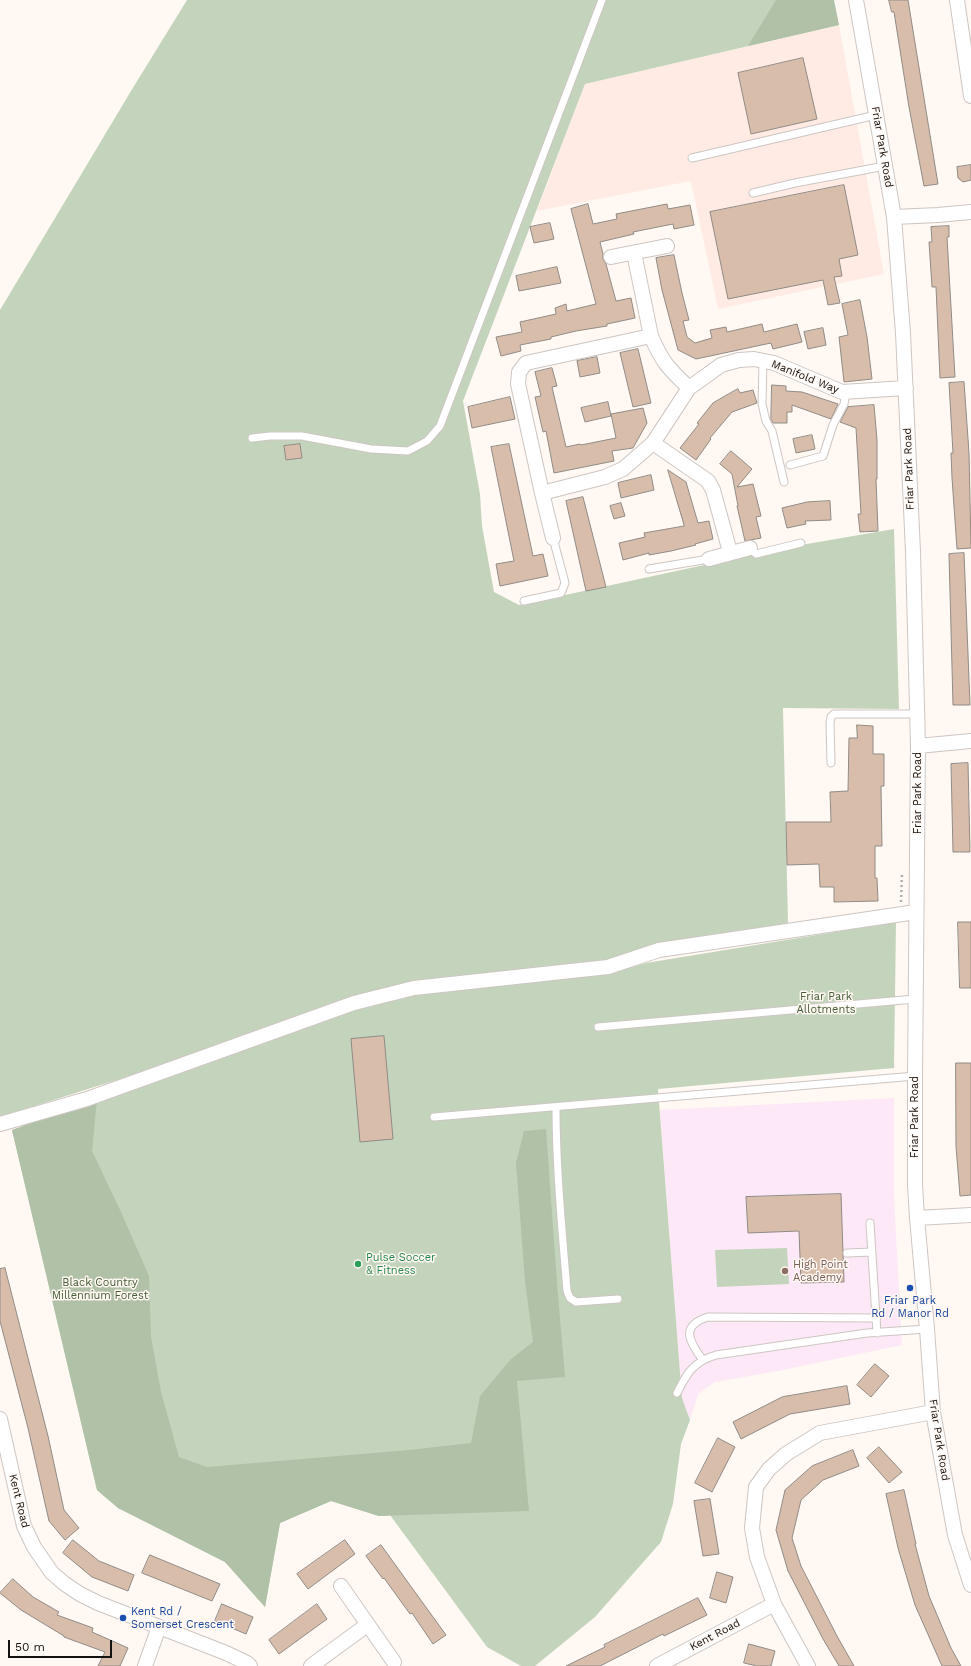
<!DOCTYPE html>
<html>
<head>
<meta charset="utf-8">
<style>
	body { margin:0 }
	#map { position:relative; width:971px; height:1666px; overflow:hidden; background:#fff8f3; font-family:"Work Sans",sans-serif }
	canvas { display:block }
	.scale { position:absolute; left:8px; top:1640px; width:104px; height:18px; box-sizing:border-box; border:2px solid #151311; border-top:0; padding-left:5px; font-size:12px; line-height:14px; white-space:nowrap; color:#151311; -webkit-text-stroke:3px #fff8f3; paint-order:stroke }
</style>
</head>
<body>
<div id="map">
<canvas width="971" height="1666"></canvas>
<div class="scale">50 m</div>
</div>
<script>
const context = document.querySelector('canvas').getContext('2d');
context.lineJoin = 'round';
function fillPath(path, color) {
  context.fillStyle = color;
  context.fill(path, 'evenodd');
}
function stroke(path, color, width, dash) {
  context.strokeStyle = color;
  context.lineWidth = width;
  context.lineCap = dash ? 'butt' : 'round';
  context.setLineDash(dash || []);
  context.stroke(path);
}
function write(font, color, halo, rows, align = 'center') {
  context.font = font + ' "Work Sans",sans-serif';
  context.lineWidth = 3;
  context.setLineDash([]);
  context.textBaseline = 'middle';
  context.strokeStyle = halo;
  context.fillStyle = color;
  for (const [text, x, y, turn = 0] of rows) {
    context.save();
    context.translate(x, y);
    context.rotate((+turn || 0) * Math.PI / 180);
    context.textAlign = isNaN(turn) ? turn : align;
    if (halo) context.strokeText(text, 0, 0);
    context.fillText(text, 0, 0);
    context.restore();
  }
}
const industrial = new Path2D(`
	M 839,25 L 884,274 L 718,309 L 691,181 L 537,211 L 585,84 Z`);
const education = new Path2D(`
	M 894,1098 L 894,1197 L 902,1345 L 778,1371 L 715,1382 L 698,1394 L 690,1420 L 682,1398 L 660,1110 Z`);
const green = new Path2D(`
	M 187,0 L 832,0 L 839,25 L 585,84 L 463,401 L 480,494 L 482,526 L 494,592 L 519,605 L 778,549 L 894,529 L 899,709 L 783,708 L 788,923 L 643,950 L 607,962 L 415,985 L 0,1117 L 0,310 L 131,91 Z
	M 896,922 L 894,1068 L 658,1089 L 682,1398 L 690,1420 L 681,1444 L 673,1504 L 661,1542 L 595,1617 L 535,1666 L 521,1666 L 487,1647 L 390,1515 L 379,1516 L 331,1501 L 280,1523 L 265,1607 L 225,1562 L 118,1508 L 97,1490 L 12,1130 L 357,1006 L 417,992 L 626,968 L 646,963 Z
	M 787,1248 L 789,1284 L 717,1287 L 715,1250 Z`);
const forest = new Path2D(`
	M 776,0 L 834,0 L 839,25 L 748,46 Z
	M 97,1099 L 92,1151 L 121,1212 L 149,1276 L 151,1337 L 161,1392 L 179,1457 L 207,1467 L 409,1450 L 471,1443 L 480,1396 L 511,1359 L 533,1342 L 525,1281 L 516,1163 L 524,1131 L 546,1129 L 557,1283 L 565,1377 L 517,1381 L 529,1511 L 379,1516 L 331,1501 L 280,1523 L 265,1607 L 225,1562 L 118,1508 L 97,1490 L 12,1130 Z`);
const building = new Path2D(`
	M 889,0 L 908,0 L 938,184 L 924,186 L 909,107 L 894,12 L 892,12 Z
	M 803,58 L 817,119 L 751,134 L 738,73 Z
	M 971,165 L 971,180 L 963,182 L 958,178 L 957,167 Z
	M 844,185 L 858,255 L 839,259 L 842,276 L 834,277 L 840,303 L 828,305 L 823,280 L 728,299 L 710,212 Z
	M 588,204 L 593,224 L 617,219 L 616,214 L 667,204 L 668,209 L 690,205 L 694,225 L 674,229 L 673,224 L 633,232 L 634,234 L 600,242 L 603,254 L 603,259 L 606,264 L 616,301 L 631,298 L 635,318 L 607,324 L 607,326 L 576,331 L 551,337 L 551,339 L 520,345 L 521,351 L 501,356 L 496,337 L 522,332 L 520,322 L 556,314 L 555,308 L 566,304 L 567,311 L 596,304 L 571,209 Z
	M 550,223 L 554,239 L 534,243 L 530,227 Z
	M 949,226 L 949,237 L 947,237 L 955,377 L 940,378 L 936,287 L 932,287 L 929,242 L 932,242 L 931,227 Z
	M 674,255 L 682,293 L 689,320 L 683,321 L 687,337 L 695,343 L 712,338 L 710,330 L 726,327 L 727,332 L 762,324 L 764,332 L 797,324 L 802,342 L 773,349 L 771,343 L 696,359 L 678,350 L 662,290 L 656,258 Z
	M 557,267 L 561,283 L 519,291 L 516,276 Z
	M 860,300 L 867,337 L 872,379 L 844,382 L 839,337 L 848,335 L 842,304 Z
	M 823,328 L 826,345 L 808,349 L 804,332 Z
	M 638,349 L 651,403 L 633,407 L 620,353 Z
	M 597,357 L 600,373 L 580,377 L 577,361 Z
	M 552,368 L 557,386 L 552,387 L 566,447 L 580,444 L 581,445 L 616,438 L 611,414 L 643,408 L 647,423 L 633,448 L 612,451 L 614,461 L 554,473 L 546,431 L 543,432 L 535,397 L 541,396 L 535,372 Z
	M 964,382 L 969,453 L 971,548 L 957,549 L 952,478 L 951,453 L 953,453 L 949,383 Z
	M 772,385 L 786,386 L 786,391 L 802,392 L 838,404 L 831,419 L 792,405 L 792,412 L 787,412 L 787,423 L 773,423 L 771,419 Z
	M 738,389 L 740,393 L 753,390 L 757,403 L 732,412 L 710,438 L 711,439 L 696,460 L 680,448 L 699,424 L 697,423 L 713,403 Z
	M 510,397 L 515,419 L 472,428 L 468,407 Z
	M 608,402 L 611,416 L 585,422 L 581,408 Z
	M 874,405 L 877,440 L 877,479 L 876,479 L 878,531 L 860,532 L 858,514 L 861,514 L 856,428 L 840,422 L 848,407 Z
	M 812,435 L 815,449 L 796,453 L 793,439 Z
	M 300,444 L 302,458 L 286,460 L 284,446 Z
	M 509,444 L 533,556 L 543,554 L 548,576 L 500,586 L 496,564 L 514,561 L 491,447 Z
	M 731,451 L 752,469 L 737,487 L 753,484 L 761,516 L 756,517 L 761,538 L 745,541 L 737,506 L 738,506 L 732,474 L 720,464 Z
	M 668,470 L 686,482 L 698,523 L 709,521 L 713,539 L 695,544 L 696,545 L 671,551 L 649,555 L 649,553 L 623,560 L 619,543 L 645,537 L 644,533 L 684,526 Z
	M 651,475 L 654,490 L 621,498 L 618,483 Z
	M 583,497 L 606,587 L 586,591 L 566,501 Z
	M 830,501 L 831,520 L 805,521 L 806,524 L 787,528 L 782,508 L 807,502 Z
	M 621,503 L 625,516 L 614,519 L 610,506 Z
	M 964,553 L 970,705 L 953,705 L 949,554 Z
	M 857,725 L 873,726 L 873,754 L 884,754 L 884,786 L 881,786 L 882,846 L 875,846 L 875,878 L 877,878 L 878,901 L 834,902 L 834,887 L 820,887 L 819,864 L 787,865 L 786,822 L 831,822 L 830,792 L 848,791 L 849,738 L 857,738 Z
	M 968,763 L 970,852 L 953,852 L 951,764 Z
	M 958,922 L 971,922 L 971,988 L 960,988 Z
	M 384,1036 L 393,1139 L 360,1142 L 351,1039 Z
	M 956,1063 L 971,1063 L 971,1195 L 960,1196 L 956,1146 Z
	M 841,1194 L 844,1282 L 801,1283 L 799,1231 L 748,1233 L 746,1197 Z
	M 5,1268 L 48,1436 L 64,1510 L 79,1528 L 65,1540 L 49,1521 L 28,1428 L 0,1321 L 0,1269 Z
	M 875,1364 L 889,1376 L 871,1397 L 857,1385 Z
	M 847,1386 L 850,1404 L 790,1414 L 741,1439 L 733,1422 L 782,1397 Z
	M 718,1438 L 735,1447 L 712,1492 L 695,1483 Z
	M 879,1447 L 902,1472 L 889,1483 L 867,1458 Z
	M 853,1450 L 859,1466 L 823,1480 L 801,1500 L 792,1538 L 801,1566 L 837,1636 L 854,1666 L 839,1666 L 823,1639 L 788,1571 L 776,1530 L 785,1490 L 812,1466 Z
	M 904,1490 L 916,1544 L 915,1544 L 929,1596 L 951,1648 L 961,1666 L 942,1666 L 915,1605 L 898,1548 L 886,1494 Z
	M 710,1499 L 719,1554 L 703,1556 L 694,1501 Z
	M 73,1540 L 99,1561 L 134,1575 L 128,1591 L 92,1577 L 63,1553 Z
	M 345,1540 L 355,1554 L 308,1589 L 297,1574 Z
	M 381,1545 L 446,1635 L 433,1644 L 412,1613 L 410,1614 L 384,1578 L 383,1579 L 366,1556 Z
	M 150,1555 L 220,1584 L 212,1601 L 142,1573 Z
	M 717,1572 L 733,1577 L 726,1603 L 710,1598 Z
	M 13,1579 L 33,1597 L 59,1612 L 57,1615 L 93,1628 L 92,1632 L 128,1648 L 120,1666 L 98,1666 L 105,1652 L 64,1637 L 64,1636 L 21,1610 L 0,1593 Z
	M 698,1598 L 707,1615 L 664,1636 L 663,1634 L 600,1666 L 566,1666 L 605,1647 L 604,1645 Z
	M 222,1604 L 253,1617 L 246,1634 L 215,1621 Z
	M 317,1604 L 327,1619 L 279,1654 L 269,1640 Z
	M 749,1644 L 775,1651 L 771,1666 L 757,1666 L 744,1663 Z`);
const path = new Path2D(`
	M 901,902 L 902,873`);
const service = new Path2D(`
	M 692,158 L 876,115
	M 753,193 L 795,183 L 885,166
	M 763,361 L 762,404 L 766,421 L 772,431 L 784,482
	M 252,438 L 270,436 L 302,436 L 371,449 L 408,451 L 427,441 L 440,426 L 602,0
	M 790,465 L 823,456 L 833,425 L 844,404 L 846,392
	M 750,548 L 756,554 L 801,543
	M 649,569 L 709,559
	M 524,601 L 561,593 L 565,583 L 553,538
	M 831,763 L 830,723 L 831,717 L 834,714 L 917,714
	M 598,1027 L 915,999
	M 556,1107 C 556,1168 562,1229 567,1291 L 570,1298 L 576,1302 L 618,1299
	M 434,1117 L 915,1076
	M 870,1223 L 877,1333
	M 847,1253 L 872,1252
	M 702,1359 C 689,1341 680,1326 708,1317 L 877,1318
	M 677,1393 C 687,1373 693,1362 716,1355 L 867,1333 L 927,1329`);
const minor = new Path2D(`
	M 856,0 L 894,217 L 903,333 L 913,552 L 918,746 L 915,1076 L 915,1185 L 917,1218 L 927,1329 L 933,1412 L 955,1535 L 971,1585
	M 957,0 L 971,96
	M 894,217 L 938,215 L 971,212
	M 634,253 L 651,336
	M 611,257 L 667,246
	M 689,388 C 669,369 662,362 651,336 L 526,363 L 519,372 L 518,384 L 542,493 L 605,477 L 623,469 L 653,443 L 689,388 L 721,365 L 739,360 L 754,359 L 774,363 L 842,392 L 906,388
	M 653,443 L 708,481 L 713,490 L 730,552
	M 542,493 L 553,538
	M 709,559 L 750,548
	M 918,746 L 971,741
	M 0,1124 L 87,1099 L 354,1003 L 414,988 L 608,967 L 659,950 L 916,912
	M 917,1218 L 971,1215
	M 0,1419 L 24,1526 L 34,1547 L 52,1573 L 65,1584 L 80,1594 L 98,1603 L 226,1653 L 247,1663 L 250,1666
	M 341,1586 L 394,1662
	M 145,1666 L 159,1627
	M 311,1666 L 367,1625
	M 657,1666 L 774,1604
	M 808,1666 L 774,1604 L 757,1557 L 752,1528 L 756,1487 L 769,1469 L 786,1454 L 820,1433 L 933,1412`);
const markers = [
	[358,1264,4,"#2e9e5b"],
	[785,1271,4,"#8d6e63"],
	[910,1288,4,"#1a4fb4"],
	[123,1618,4,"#1a4fb4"]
];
const streetNames = [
	["Friar Park Road",882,147,80],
	["Manifold Way",805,377,22],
	["Friar Park Road",909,469,-92],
	["Friar Park Road",918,793,-90],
	["Friar Park Road",915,1117,-90],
	["Friar Park Road",939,1440,81],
	["Kent Road",19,1501,76],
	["Kent Road",715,1635,-28]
];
const parkNames = [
	["Friar Park",826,997],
	["Allotments",826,1010],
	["Black Country",100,1283],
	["Millennium Forest",100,1296]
];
const leisureNames = [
	["Pulse Soccer",366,1258],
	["& Fitness",366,1271]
];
const educationNames = [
	["High Point",793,1265],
	["Academy",793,1278]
];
const transitNames = [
	["Friar Park",910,1301],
	["Rd / Manor Rd",910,1314],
	["Kent Rd /",131,1612,"left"],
	["Somerset Crescent",131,1625,"left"]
];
fillPath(industrial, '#ffebe3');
fillPath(education, '#fde8f7');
fillPath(green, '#c4d4bc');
fillPath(forest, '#b0c1a7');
fillPath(building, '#d8bdab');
stroke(building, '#918b86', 1);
stroke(service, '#cdc6c2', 9);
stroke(minor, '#cdc6c2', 16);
stroke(path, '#b4aeaa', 2.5, [2, 3]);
stroke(service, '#fff', 7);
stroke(minor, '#fff', 14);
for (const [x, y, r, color] of markers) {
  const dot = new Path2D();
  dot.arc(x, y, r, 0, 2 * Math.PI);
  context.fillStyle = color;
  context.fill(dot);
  stroke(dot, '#fff8f3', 1.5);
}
write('11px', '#151311', '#fff8f3', streetNames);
write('11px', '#445e36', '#fff8f3', parkNames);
write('11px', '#27864d', '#fff8f3', leisureNames, 'left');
write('11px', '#785e54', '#fff8f3', educationNames, 'left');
write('11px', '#164399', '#fff8f3', transitNames);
</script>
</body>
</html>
